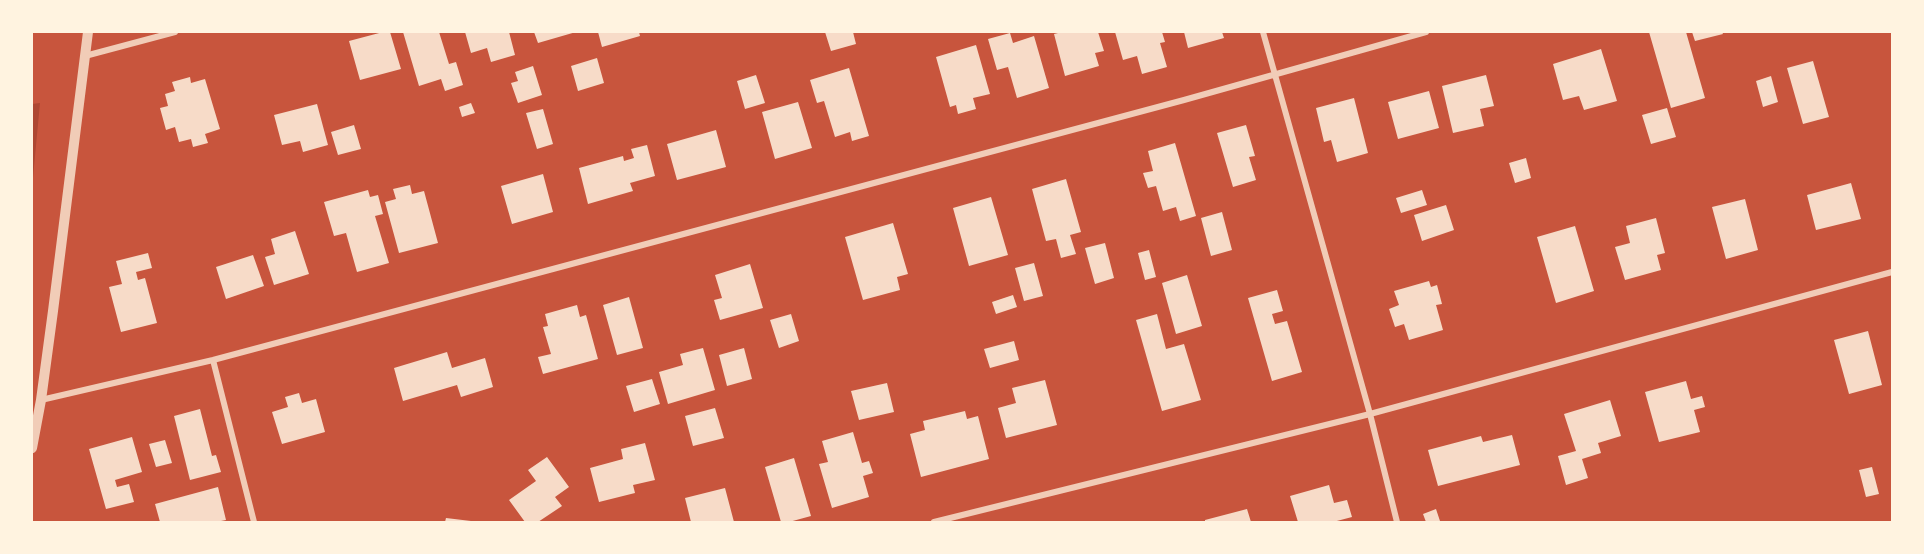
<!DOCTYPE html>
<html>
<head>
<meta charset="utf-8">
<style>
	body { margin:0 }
	#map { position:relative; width:1924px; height:554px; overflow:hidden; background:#c8553d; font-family:"PT Sans Narrow",sans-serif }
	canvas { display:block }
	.frame { position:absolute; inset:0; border:33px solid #fff3e0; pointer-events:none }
</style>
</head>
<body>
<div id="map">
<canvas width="1924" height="554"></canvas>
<div class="frame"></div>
</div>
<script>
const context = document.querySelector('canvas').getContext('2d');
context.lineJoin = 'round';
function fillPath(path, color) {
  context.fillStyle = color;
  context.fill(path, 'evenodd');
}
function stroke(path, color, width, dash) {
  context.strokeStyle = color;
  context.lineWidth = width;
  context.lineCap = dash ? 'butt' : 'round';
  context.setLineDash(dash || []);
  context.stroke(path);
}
const green = new Path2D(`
	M 40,103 L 32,188 L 32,104 Z`);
const building = new Path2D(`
	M 383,32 L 390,32 L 401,69 L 360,80 L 349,41 Z
	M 403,32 L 439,32 L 449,64 L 456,62 L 463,85 L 445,91 L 441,79 L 419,86 Z
	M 465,32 L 509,32 L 515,55 L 491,62 L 487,48 L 471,53 Z
	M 534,32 L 576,32 L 538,43 Z
	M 598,32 L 639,32 L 640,36 L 602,47 Z
	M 825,32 L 853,32 L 856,44 L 831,51 Z
	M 1062,32 L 1098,32 L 1104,51 L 1095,53 L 1099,66 L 1065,76 L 1054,34 Z
	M 1115,32 L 1162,32 L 1165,42 L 1160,43 L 1167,67 L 1142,74 L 1137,56 L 1123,60 Z
	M 1184,32 L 1222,32 L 1224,38 L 1188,48 Z
	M 1649,32 L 1686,32 L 1705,98 L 1671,108 Z
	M 1692,32 L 1722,32 L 1723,34 L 1695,41 Z
	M 1010,33 L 1013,43 L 1034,36 L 1049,88 L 1017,98 L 1008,67 L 997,70 L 988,39 Z
	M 976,45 L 990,94 L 973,98 L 976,109 L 958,114 L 956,105 L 950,107 L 936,57 Z
	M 1601,49 L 1617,101 L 1584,110 L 1579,96 L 1563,100 L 1553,64 Z
	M 597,58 L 604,83 L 578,91 L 571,66 Z
	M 1813,61 L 1829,117 L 1803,124 L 1787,68 Z
	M 533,66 L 542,95 L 518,103 L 511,83 L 518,81 L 515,72 Z
	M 849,68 L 869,136 L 852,141 L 850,132 L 835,137 L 824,101 L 817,103 L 810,80 Z
	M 756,75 L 765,103 L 745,109 L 737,81 Z
	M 1486,75 L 1494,106 L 1480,109 L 1484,126 L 1453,133 L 1442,86 Z
	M 1771,76 L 1778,102 L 1763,107 L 1756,81 Z
	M 190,77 L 191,83 L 205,79 L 220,129 L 205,134 L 208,143 L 193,147 L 191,139 L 179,142 L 175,127 L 166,130 L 160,108 L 168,106 L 165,94 L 175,91 L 172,82 Z
	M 1429,91 L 1439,128 L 1398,139 L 1388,102 Z
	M 1354,98 L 1368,153 L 1337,162 L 1331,140 L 1324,142 L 1316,108 Z
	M 798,102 L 812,148 L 775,159 L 762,112 Z
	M 471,103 L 475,113 L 462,117 L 459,107 Z
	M 317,104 L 328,145 L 303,152 L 300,141 L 282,145 L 274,115 Z
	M 1667,108 L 1676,137 L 1651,144 L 1642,115 Z
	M 543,109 L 553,144 L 537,149 L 526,113 Z
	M 354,125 L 361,149 L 338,155 L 331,132 Z
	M 1246,125 L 1255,156 L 1249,157 L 1256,180 L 1233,187 L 1217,133 Z
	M 716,130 L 726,167 L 677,180 L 667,144 Z
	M 1175,143 L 1196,216 L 1180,221 L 1176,207 L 1163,211 L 1156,186 L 1148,188 L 1143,173 L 1153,171 L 1148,151 Z
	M 647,145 L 655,176 L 630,183 L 633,191 L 588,204 L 579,168 L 623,156 L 624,161 L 634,158 L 631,149 Z
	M 1526,158 L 1531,178 L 1515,183 L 1509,163 Z
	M 543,174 L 553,212 L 512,224 L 501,186 Z
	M 1066,179 L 1081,232 L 1070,235 L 1076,254 L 1061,258 L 1056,239 L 1046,241 L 1032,189 Z
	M 1851,183 L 1861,219 L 1816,230 L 1807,195 Z
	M 410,185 L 412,194 L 424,191 L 438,243 L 399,253 L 385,202 L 396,199 L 393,189 Z
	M 368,190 L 370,197 L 378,195 L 383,214 L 375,216 L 389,263 L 357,272 L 346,233 L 334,236 L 324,202 Z
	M 1422,190 L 1427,205 L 1401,213 L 1396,198 Z
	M 991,197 L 1008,255 L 969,266 L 953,208 Z
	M 1745,199 L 1758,250 L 1726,259 L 1712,207 Z
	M 1446,205 L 1454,230 L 1422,241 L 1414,215 Z
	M 1222,212 L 1232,250 L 1211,256 L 1201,218 Z
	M 1656,218 L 1665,253 L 1657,255 L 1661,270 L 1625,280 L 1615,247 L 1630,243 L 1626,226 Z
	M 893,223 L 908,274 L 897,277 L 900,290 L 863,300 L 845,237 Z
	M 1575,226 L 1594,291 L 1556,303 L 1537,237 Z
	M 295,231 L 309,274 L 274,285 L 265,257 L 275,254 L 271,239 Z
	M 1105,243 L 1114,278 L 1095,284 L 1085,248 Z
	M 1149,250 L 1156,277 L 1145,280 L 1138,253 Z
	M 148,253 L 152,268 L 136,272 L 138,280 L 145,278 L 157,323 L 121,332 L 109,287 L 122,284 L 116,261 Z
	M 253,255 L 264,286 L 226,299 L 216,267 Z
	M 1034,263 L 1043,296 L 1024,301 L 1015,268 Z
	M 750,264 L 763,308 L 720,320 L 714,300 L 722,298 L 715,275 Z
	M 1187,275 L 1202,326 L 1176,334 L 1162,283 Z
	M 1429,281 L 1431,287 L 1437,285 L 1442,304 L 1436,305 L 1443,330 L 1409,340 L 1404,324 L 1395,327 L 1389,309 L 1399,305 L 1394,291 Z
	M 1277,290 L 1283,311 L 1272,314 L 1275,324 L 1287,321 L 1302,372 L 1272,381 L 1248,298 Z
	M 1013,295 L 1017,307 L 996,314 L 992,302 Z
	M 629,297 L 643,348 L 617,355 L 603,305 Z
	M 577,305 L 580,317 L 586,315 L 598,359 L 543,374 L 538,357 L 551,354 L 543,327 L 548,326 L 545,314 Z
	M 791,314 L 799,341 L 779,348 L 770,320 Z
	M 1157,314 L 1166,349 L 1184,344 L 1201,400 L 1162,411 L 1136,320 Z
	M 1868,331 L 1882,385 L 1849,394 L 1834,340 Z
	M 1014,341 L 1019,360 L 990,368 L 984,349 Z
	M 703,348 L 715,390 L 668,404 L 659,372 L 683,365 L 680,354 Z
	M 744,348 L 752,379 L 727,386 L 719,355 Z
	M 447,352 L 452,368 L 485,358 L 493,387 L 461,397 L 457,385 L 403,401 L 394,368 Z
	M 652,379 L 660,404 L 634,412 L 626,386 Z
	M 1045,380 L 1057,425 L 1006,438 L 998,408 L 1016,403 L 1012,388 Z
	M 1686,381 L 1691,399 L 1702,396 L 1705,407 L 1694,410 L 1700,432 L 1659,442 L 1645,392 Z
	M 887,383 L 894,412 L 859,420 L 851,391 Z
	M 299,393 L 302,403 L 316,399 L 325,432 L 282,444 L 272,412 L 288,407 L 285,397 Z
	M 1610,400 L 1621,436 L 1598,443 L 1601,453 L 1582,459 L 1588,478 L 1566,485 L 1558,456 L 1576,451 L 1564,414 Z
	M 715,408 L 724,438 L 693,446 L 685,416 Z
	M 200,409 L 212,456 L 216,455 L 221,472 L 190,480 L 174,416 Z
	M 965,411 L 967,419 L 978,416 L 989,459 L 921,477 L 910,434 L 925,430 L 923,421 Z
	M 853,432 L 862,463 L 869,461 L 873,473 L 863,476 L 869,497 L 832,508 L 819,464 L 828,462 L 822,441 Z
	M 1512,435 L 1520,465 L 1438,486 L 1428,450 L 1481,436 L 1483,442 Z
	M 132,437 L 142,472 L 115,480 L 117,487 L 129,484 L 134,502 L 106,509 L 89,449 Z
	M 165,440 L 172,463 L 156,467 L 149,444 Z
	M 645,443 L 655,480 L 633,485 L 635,493 L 599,502 L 590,468 L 623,459 L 621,449 Z
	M 547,457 L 569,487 L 555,497 L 562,506 L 538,522 L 525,522 L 509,500 L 536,481 L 528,470 Z
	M 794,458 L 811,516 L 789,522 L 781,522 L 765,467 Z
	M 1872,467 L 1879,494 L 1866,497 L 1859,470 Z
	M 1329,485 L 1334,503 L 1347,500 L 1352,517 L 1333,522 L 1298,522 L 1290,496 Z
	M 218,487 L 226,520 L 216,522 L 160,522 L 155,504 Z
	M 725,488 L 734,522 L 691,522 L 685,498 Z
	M 1247,509 L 1251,522 L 1205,522 L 1205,520 Z
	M 1436,509 L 1440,521 L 1426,522 L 1423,514 Z
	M 446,518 L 471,521 L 471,522 L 445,522 Z`);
const minor = new Path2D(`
	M 1263,32 L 1370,414 L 1397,522
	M 85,56 L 175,32
	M 213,360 L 254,522
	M 41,400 L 213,360 L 1184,100 L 1426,32
	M 934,522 L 1370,414 L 1892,272`);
const tertiary = new Path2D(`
	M 32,448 L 41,400 L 53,311 L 88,32`);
fillPath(green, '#ae4732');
fillPath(building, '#f7dbc8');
stroke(minor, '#f1ccb7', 6);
stroke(tertiary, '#f1ccb7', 10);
</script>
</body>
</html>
